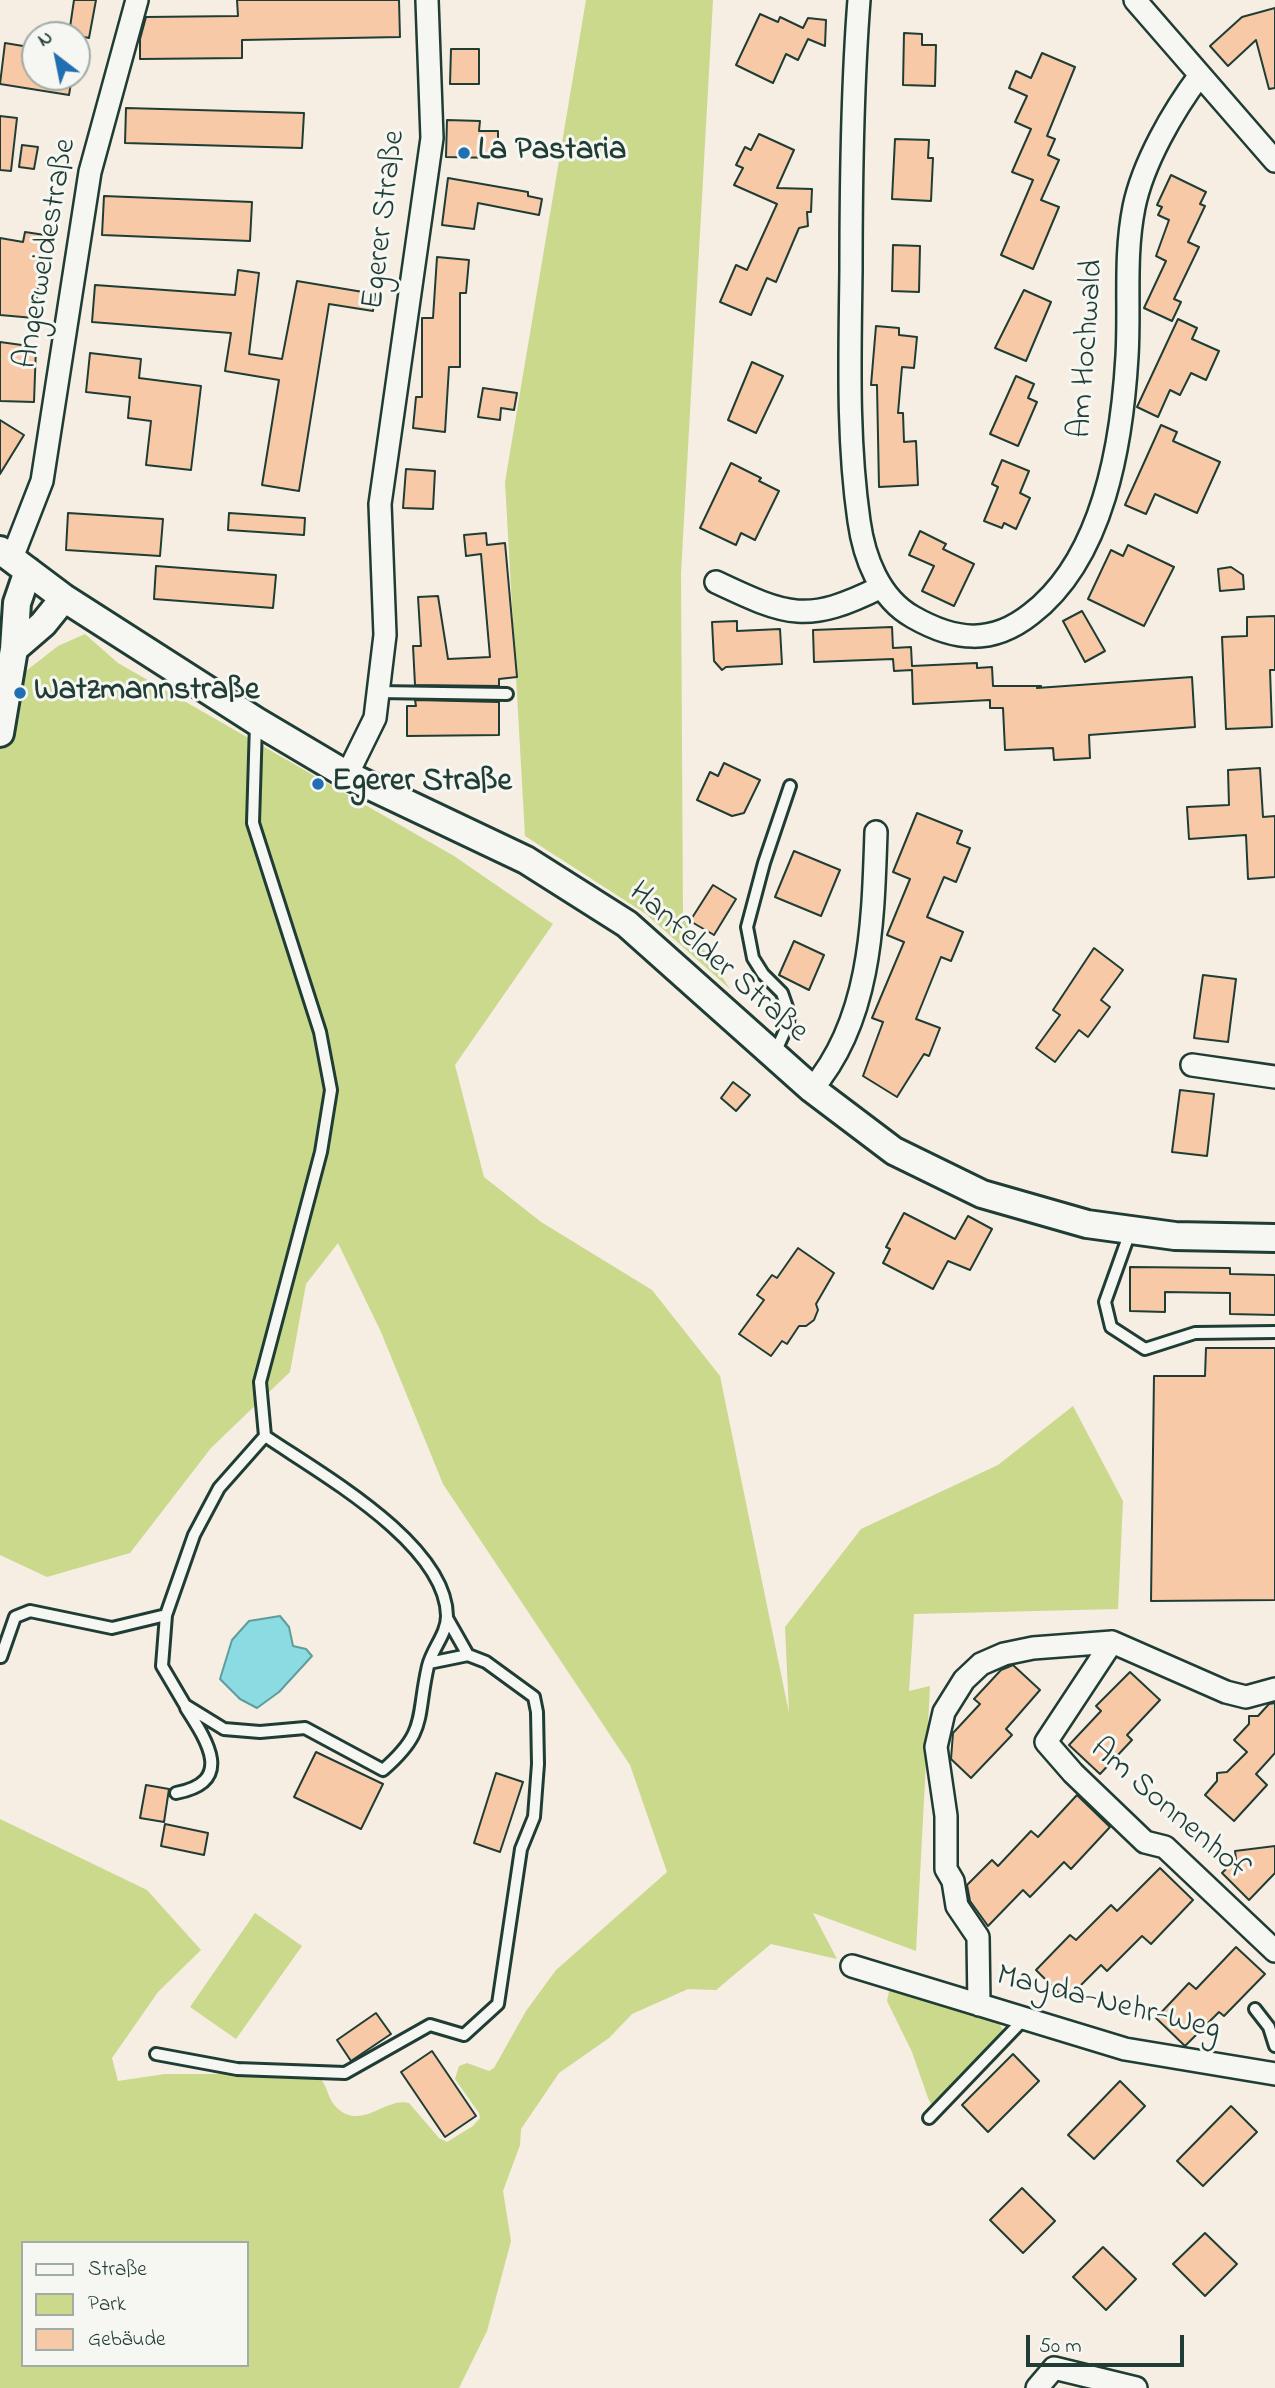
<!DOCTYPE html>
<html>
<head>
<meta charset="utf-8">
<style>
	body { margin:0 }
	#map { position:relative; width:1275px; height:2388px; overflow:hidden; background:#f6ede3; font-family:"Indie Flower",sans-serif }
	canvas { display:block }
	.legend { position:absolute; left:21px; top:2241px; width:228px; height:126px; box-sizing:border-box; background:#f6f6f2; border:2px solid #a0aca6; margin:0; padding:9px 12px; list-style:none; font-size:21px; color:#1f3d34 }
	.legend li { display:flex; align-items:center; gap:14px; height:35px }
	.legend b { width:35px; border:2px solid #a0aca6 }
	.north { position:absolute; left:21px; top:21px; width:70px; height:70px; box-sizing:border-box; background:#f6f6f2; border:2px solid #a0aca6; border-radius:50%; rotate:328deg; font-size:19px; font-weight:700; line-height:28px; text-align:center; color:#1f3d34 }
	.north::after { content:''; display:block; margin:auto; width:24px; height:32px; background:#1f6fb2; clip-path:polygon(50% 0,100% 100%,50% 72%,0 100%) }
	.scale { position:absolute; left:1026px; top:2335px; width:158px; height:32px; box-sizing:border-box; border:4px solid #1f3d34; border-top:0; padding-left:9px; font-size:21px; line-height:24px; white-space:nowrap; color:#1f3d34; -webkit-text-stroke:5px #f6f6f2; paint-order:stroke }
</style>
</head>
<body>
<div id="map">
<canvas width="1275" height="2388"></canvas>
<ul class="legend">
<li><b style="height:9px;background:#f6f6f2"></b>Straße</li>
<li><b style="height:19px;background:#cbd98d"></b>Park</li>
<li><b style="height:19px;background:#f7c9a6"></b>Gebäude</li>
</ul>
<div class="north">N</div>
<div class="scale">50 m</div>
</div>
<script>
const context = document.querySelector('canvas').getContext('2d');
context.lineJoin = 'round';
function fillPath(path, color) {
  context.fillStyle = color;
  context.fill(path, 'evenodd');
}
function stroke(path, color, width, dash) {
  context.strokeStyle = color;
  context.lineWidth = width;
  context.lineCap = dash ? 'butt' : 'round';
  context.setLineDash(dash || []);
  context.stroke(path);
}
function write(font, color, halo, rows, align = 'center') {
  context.font = font + ' "Indie Flower",sans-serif';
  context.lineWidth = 6;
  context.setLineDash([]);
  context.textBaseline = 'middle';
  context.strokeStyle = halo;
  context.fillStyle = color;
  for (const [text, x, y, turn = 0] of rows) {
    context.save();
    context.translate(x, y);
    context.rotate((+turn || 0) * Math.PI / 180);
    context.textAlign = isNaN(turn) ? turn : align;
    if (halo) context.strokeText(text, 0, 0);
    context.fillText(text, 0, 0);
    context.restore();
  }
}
const green = new Path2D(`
	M 586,0 L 713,0 L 681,573 L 683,918 L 730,989 L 646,914 L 525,836 L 505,482 Z
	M 85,634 L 118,663 L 454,856 L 553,924 L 455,1065 L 484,1177 L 541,1222 L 652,1290 L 720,1376 L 789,1713 L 785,1627 L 861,1529 L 998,1465 L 1073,1406 L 1123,1501 L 1118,1609 L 914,1614 L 909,1691 L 930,1686 L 916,1951 L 813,1913 L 837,1959 L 771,1944 L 716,1990 L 688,1989 L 632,2014 L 609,2038 L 559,2073 L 521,2129 L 520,2145 L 503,2191 L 511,2241 L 487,2331 L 459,2388 L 0,2388 L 0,1819 L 147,1890 L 201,1950 L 158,1992 L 112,2058 L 118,2081 L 165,2074 L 301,2074 L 321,2079 C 328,2088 328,2100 337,2108 C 362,2131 385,2097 409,2103 L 439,2138 L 447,2142 L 473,2126 L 480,2118 L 479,2113 L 455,2079 L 459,2066 L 467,2063 L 489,2071 L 494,2068 L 526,2011 L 556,1970 L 667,1872 L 630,1765 L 443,1484 L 381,1332 L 338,1243 L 306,1284 L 290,1372 L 211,1448 L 130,1553 L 47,1577 L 0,1555 L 0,733 L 8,685 L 58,646 ZM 23,2243 L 247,2243 L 247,2365 L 23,2365 Z
	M 255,1913 L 302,1946 L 236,2039 L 190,2007 Z
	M 891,1982 L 999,2023 L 1003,2030 L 937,2104 L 931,2104 L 928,2098 L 912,2052 L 887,2001 Z`);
const water = new Path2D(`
	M 280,1616 L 289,1627 L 293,1646 L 306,1649 L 312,1656 L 279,1692 L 257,1708 L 240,1699 L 220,1679 L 232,1640 L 249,1621 Z`);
const building = new Path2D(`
	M 74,0 L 96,0 L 89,38 L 69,34 Z
	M 237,0 L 399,0 L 400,37 L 242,40 L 242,58 L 140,59 L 140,39 L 146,17 L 238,16 Z
	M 1275,8 L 1275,88 L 1269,89 L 1256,40 L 1228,66 L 1210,46 L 1242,17 Z
	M 760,14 L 778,22 L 780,17 L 803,28 L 808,18 L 826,20 L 825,46 L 808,39 L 798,60 L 786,54 L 773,83 L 736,65 Z
	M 904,33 L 922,34 L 922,45 L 936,45 L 935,86 L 903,85 Z
	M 5,43 L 35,48 L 35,77 L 72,77 L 69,95 L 0,84 Z
	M 451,49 L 479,49 L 479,84 L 450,84 Z
	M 1042,53 L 1075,67 L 1047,136 L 1055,139 L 1048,155 L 1059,160 L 1041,200 L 1059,207 L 1033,269 L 1001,255 L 1033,180 L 1012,172 L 1031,129 L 1015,122 L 1027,96 L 1009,88 L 1016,71 L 1031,78 Z
	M 126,108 L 304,113 L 302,148 L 125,143 Z
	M 0,116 L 17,118 L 11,171 L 0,170 Z
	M 447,120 L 480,121 L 479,131 L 498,131 L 498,158 L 446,157 Z
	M 759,134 L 794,150 L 777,188 L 812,189 L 811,212 L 807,212 L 808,226 L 799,228 L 776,282 L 767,278 L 751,315 L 720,302 L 736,265 L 747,270 L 777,204 L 734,185 L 743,168 L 736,165 L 745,147 L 751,150 Z
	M 895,139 L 929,140 L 928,158 L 933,158 L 931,201 L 892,199 Z
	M 22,145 L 38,147 L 34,169 L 19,167 Z
	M 1171,175 L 1206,192 L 1200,204 L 1205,206 L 1188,242 L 1199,247 L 1174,299 L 1181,302 L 1172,321 L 1144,308 L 1166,261 L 1156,256 L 1169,220 L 1158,215 L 1162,207 L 1157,205 Z
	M 448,178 L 528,192 L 528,196 L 542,199 L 539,215 L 478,203 L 474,229 L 442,225 Z
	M 104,196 L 252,202 L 250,241 L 102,235 Z
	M 25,232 L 45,235 L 34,318 L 0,315 L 0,238 L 23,242 Z
	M 893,245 L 920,246 L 919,292 L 892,291 Z
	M 437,257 L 469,260 L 466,293 L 460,293 L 460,367 L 449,367 L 445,432 L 413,428 L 416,397 L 422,397 L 422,318 L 433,318 Z
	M 238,270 L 259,273 L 249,354 L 282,359 L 297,281 L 375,294 L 373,311 L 329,304 L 299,491 L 262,485 L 279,380 L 225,371 L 231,333 L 92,322 L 95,285 L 235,295 Z
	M 1024,290 L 1051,302 L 1026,361 L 995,348 Z
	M 1178,319 L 1197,328 L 1192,339 L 1219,351 L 1206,380 L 1191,373 L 1180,395 L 1170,390 L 1158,417 L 1137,407 Z
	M 876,326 L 899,328 L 899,335 L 917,337 L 914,368 L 902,367 L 898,413 L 903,413 L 904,442 L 916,441 L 918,485 L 879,487 L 877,385 L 871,385 Z
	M 0,342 L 36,347 L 34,402 L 0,401 Z
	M 90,353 L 141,359 L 139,378 L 201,386 L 191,470 L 146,465 L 151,421 L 128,418 L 130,397 L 86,392 Z
	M 752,362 L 783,376 L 756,433 L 728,420 Z
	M 1016,376 L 1034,384 L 1028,398 L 1037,402 L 1018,446 L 990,434 Z
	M 483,388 L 517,393 L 514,410 L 501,408 L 500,420 L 478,417 Z
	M 0,420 L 24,435 L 0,474 Z
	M 1161,425 L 1177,432 L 1173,441 L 1220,462 L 1197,513 L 1155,494 L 1146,514 L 1125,505 Z
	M 1002,460 L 1029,471 L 1020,493 L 1030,498 L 1016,529 L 1004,523 L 1002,528 L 984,521 L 998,487 L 992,484 Z
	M 731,463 L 761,478 L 759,481 L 779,491 L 755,540 L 741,533 L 736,545 L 700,528 Z
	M 406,469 L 435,471 L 433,509 L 403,508 Z
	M 68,513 L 163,519 L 160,556 L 66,550 Z
	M 229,513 L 305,518 L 304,535 L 228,530 Z
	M 920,531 L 946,544 L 943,549 L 974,564 L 954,606 L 922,591 L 934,566 L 909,555 Z
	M 486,533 L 487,545 L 505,543 L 517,677 L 499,679 L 499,686 L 415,685 L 413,646 L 421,646 L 418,597 L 438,596 L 448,659 L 490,657 L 481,554 L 466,556 L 464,535 Z
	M 1128,545 L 1174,567 L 1144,626 L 1088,599 L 1111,550 L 1123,556 Z
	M 156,566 L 276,575 L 273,608 L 154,599 Z
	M 1231,567 L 1243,575 L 1244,589 L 1220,591 L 1218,569 Z
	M 1082,611 L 1105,651 L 1085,662 L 1063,621 Z
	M 1275,616 L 1275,670 L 1270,670 L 1272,727 L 1226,729 L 1222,637 L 1247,636 L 1247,617 Z
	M 737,621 L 737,631 L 780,629 L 782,664 L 726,667 L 722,670 L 714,661 L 712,622 Z
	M 892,627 L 893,648 L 911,647 L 912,666 L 977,663 L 977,668 L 992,667 L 993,686 L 1041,686 L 1037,688 L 1192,677 L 1195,727 L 1089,735 L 1090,758 L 1054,760 L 1053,748 L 1005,750 L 1003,708 L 990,708 L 990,700 L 913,704 L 912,670 L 894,671 L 893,659 L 814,662 L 813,630 Z
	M 415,700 L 499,702 L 499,735 L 407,736 L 407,706 L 416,706 Z
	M 724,763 L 760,780 L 744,813 L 732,816 L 697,800 L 710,772 L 718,776 Z
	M 1260,768 L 1263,817 L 1275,816 L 1275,877 L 1248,879 L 1246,835 L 1189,839 L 1187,807 L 1229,805 L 1228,770 Z
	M 917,813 L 962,831 L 957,843 L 970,848 L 956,882 L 944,877 L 927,917 L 963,932 L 951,961 L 941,957 L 916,1019 L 940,1028 L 929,1056 L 924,1054 L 897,1097 L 863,1076 L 883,1022 L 872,1018 L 904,942 L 887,935 L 910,879 L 893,872 Z
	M 794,851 L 840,870 L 821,916 L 775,897 Z
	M 713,885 L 736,899 L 714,935 L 690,921 Z
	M 794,941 L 824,955 L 809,990 L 779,975 Z
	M 1094,948 L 1123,970 L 1101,1000 L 1110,1007 L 1088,1037 L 1079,1030 L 1055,1062 L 1036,1048 L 1060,1015 L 1053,1010 Z
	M 1203,975 L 1236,979 L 1228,1042 L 1194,1038 Z
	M 733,1082 L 750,1095 L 736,1111 L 721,1098 Z
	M 1180,1090 L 1214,1094 L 1207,1156 L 1172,1152 Z
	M 904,1213 L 955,1239 L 968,1216 L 992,1229 L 970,1270 L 948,1261 L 933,1289 L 883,1263 L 890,1249 L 886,1247 Z
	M 798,1248 L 834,1273 L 816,1304 L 818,1310 L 814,1320 L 806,1326 L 799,1326 L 787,1344 L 782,1341 L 771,1356 L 739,1334 L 764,1300 L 757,1295 L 772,1275 L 777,1278 Z
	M 1130,1267 L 1230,1268 L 1230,1274 L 1275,1275 L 1275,1315 L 1230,1314 L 1230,1293 L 1165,1292 L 1165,1312 L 1130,1311 Z
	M 1206,1348 L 1275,1348 L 1275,1600 L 1151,1601 L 1154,1376 L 1205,1376 Z
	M 1013,1665 L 1040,1690 L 1006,1729 L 1012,1735 L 971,1778 L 951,1759 L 953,1733 L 980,1704 L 974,1699 L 1001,1670 Z
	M 1130,1672 L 1160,1700 L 1127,1735 L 1132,1740 L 1100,1774 L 1069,1745 L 1101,1711 L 1096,1706 Z
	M 1275,1703 L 1275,1753 L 1256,1774 L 1267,1785 L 1234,1821 L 1205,1795 L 1217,1781 L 1217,1773 L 1227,1772 L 1247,1752 L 1234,1740 L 1249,1724 L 1249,1716 L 1258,1716 L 1269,1704 Z
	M 316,1752 L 383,1784 L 361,1829 L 294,1797 Z
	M 496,1773 L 523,1782 L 500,1852 L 474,1843 Z
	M 146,1785 L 169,1789 L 164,1822 L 140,1818 Z
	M 1077,1795 L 1110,1827 L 1071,1869 L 1064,1862 L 1030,1897 L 1023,1890 L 988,1926 L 970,1901 L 967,1885 L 992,1860 L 998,1866 L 1031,1831 L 1038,1837 Z
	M 165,1824 L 208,1833 L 204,1855 L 161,1846 Z
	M 1275,1846 L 1275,1873 L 1249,1900 L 1222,1873 L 1236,1859 L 1235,1851 Z
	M 1160,1868 L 1193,1900 L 1151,1944 L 1142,1936 L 1107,1971 L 1101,1965 L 1066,2000 L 1036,1970 L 1070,1935 L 1076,1940 L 1111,1905 L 1117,1911 Z
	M 1236,1947 L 1265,1974 L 1224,2016 L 1219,2012 L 1185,2046 L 1156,2018 L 1189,1983 L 1196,1989 Z
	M 376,2013 L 391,2034 L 351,2061 L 337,2040 Z
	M 432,2051 L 476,2116 L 445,2137 L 401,2072 Z
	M 1013,2054 L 1039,2081 L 988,2132 L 962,2105 Z
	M 1120,2081 L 1145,2106 L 1094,2159 L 1068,2135 Z
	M 1231,2106 L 1257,2132 L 1203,2186 L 1177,2161 Z
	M 1022,2188 L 1055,2221 L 1023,2253 L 990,2220 Z
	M 1205,2233 L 1237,2264 L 1205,2296 L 1173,2264 Z
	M 1103,2247 L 1136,2279 L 1106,2310 L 1073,2277 Z`);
const service = new Path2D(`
	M 378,692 L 507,694
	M 256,724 L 253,823 L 320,1032 L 331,1090 L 321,1152 L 260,1382 L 265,1436 C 319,1473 446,1543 447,1616 C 447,1634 432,1649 428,1666 C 416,1718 428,1731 383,1770 L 305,1728 L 260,1732 L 224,1729 L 185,1705 L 162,1666 L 166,1615 L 194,1535 L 219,1488 L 265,1436
	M 775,1053 L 788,1024 L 789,1013 L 782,993 L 763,974 L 753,958 L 747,927 L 764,863 L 790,786
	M 1130,1232 L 1105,1302 L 1111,1327 L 1145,1349 L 1195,1333 L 1275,1332
	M 447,1618 L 468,1655
	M 1,1657 L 15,1617 L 30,1611 L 112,1628 L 166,1615
	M 176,1793 C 234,1782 208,1742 186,1708
	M 1255,2009 L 1269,2027 L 1275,2046
	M 156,2054 L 237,2069 L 345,2073 L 430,2025 L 464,2035 L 498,2004 L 521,1849 L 534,1817 L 538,1764 L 537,1712 L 534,1697 L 486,1662 L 468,1655 L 429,1663
	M 929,2118 L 1024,2019`);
const minor = new Path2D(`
	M 859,0 C 852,90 851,180 851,270 C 850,354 847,438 859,521 C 864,557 879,598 913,617 C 955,641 992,645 1031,614 C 1104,558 1122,443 1127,356 C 1130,306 1124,257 1134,207 C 1143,163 1173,111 1200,75
	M 1135,0 L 1275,161
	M 12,558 L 42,481 L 90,172 L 137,0
	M 716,582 C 788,616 807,624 881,587
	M 347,775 L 375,718 L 385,635 L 380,504 L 432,138 L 427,0
	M 1192,1065 L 1275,1077
	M 812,1089 C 872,1019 873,920 876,832
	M 1112,1642 L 1046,1742 L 1073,1773 L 1145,1842 L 1165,1847 L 1275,1951
	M 852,1966 L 1125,2049 L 1275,2074
	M 979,2005 L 978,1937 L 957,1906 L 953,1881 L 946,1869 L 946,1816 L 936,1747 L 944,1712 L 964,1680 L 981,1664 L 1004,1654 L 1033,1648 L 1112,1642 L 1226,1692 L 1246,1697 L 1275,1689
	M 1037,2388 L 1054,2368 L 1136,2388`);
const tertiary = new Path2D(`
	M 0,550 L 64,598 L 256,721 L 347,775 L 526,860 L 627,924 L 812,1089 L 894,1151 L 982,1194 L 1087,1224 L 1175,1236 L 1275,1238
	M 14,649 L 43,624 L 64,598
	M 0,733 L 14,649 L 17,603 L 28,571`);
const markers = [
	[464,153,7,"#1f6fb2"],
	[20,693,7,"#1f6fb2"],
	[318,784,7,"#1f6fb2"]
];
const poiNames = [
	["La Pastaria",478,153],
	["Watzmannstraße",34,693],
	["Egerer Straße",332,784]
];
const streetNames = [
	["Egerer Straße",386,220,-83],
	["Angerweidestraße",48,254,-80],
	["Am Hochwald",1089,349,-86],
	["Hanfelder Straße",717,964,41],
	["Am Sonnenhof",1168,1811,41],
	["Mayda-Nehr-Weg",1108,2005,14]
];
fillPath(green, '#cbd98d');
fillPath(water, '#8bdce2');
stroke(water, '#609c9c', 2);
fillPath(building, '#f7c9a6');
stroke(building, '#1f3d34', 2);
stroke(service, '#1f3d34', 16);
stroke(minor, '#1f3d34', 26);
stroke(tertiary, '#1f3d34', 32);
stroke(service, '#f6f6f2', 10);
stroke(minor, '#f6f6f2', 21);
stroke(tertiary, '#f6f6f2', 26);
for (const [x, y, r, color] of markers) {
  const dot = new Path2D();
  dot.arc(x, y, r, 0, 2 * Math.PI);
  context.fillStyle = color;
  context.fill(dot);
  stroke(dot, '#f6f6f2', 2.5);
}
write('bold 32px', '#1f3d34', '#f6f6f2', poiNames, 'left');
write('32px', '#1f3d34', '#f6f6f2', streetNames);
</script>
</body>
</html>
